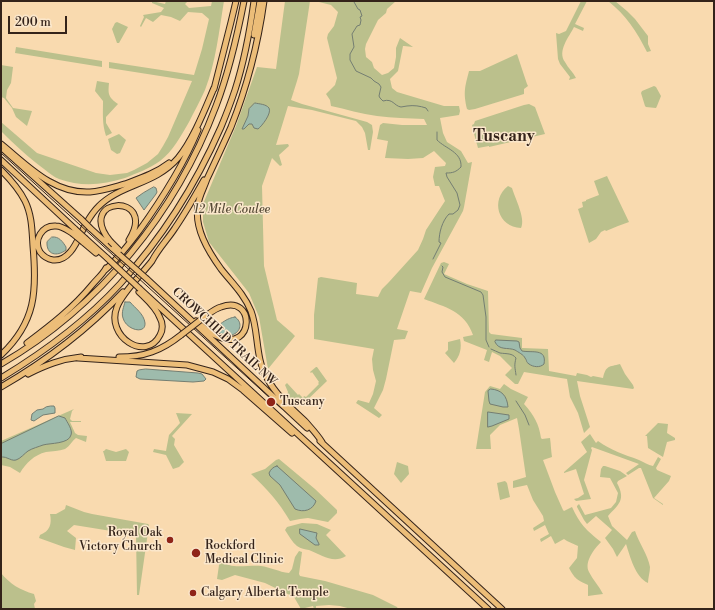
<!DOCTYPE html>
<html>
<head>
<meta charset="utf-8">
<style>
	body { margin:0 }
	#map { position:relative; width:715px; height:610px; overflow:hidden; background:#f9daaf; font-family:"Libre Bodoni",serif }
	canvas { display:block }
	.frame { position:absolute; inset:0; border:2px solid #34231a; pointer-events:none }
	.scale { position:absolute; left:8px; top:16px; width:59px; height:18px; box-sizing:border-box; border:2px solid #34231a; border-top:0; padding-left:5px; font-size:12px; line-height:14px; white-space:nowrap; color:#34231a; -webkit-text-stroke:3px #fbe7cb; paint-order:stroke }
</style>
</head>
<body>
<div id="map">
<canvas width="715" height="610"></canvas>
<div class="frame"></div>
<div class="scale">200 m</div>
</div>
<script>
const context = document.querySelector('canvas').getContext('2d');
context.lineJoin = 'round';
function fillPath(path, color) {
  context.fillStyle = color;
  context.fill(path, 'evenodd');
}
function stroke(path, color, width, dash) {
  context.strokeStyle = color;
  context.lineWidth = width;
  context.lineCap = dash ? 'butt' : 'round';
  context.setLineDash(dash || []);
  context.stroke(path);
}
function write(font, color, halo, rows, align = 'center') {
  context.font = font + ' "Libre Bodoni",serif';
  context.lineWidth = 3;
  context.setLineDash([]);
  context.textBaseline = 'middle';
  context.strokeStyle = halo;
  context.fillStyle = color;
  for (const [text, x, y, turn = 0] of rows) {
    context.save();
    context.translate(x, y);
    context.rotate((+turn || 0) * Math.PI / 180);
    context.textAlign = isNaN(turn) ? turn : align;
    if (halo) context.strokeText(text, 0, 0);
    context.fillText(text, 0, 0);
    context.restore();
  }
}
const green = new Path2D(`
	M 152,1 L 165,4 L 166,1 L 181,1 L 182,2 L 183,1 L 188,1 L 185,4 L 189,8 L 211,6 L 212,1 L 224,1 C 219,31 216,62 205,90 C 200,101 194,112 189,122 C 181,136 173,151 160,161 C 149,169 137,173 125,178 C 103,185 81,187 59,179 C 54,177 49,173 44,169 C 28,157 15,145 1,131 L 1,122 L 37,153 L 96,173 L 110,175 L 127,173 L 134,170 L 147,163 L 158,154 L 163,146 L 168,137 L 192,81 L 109,68 L 109,62 L 194,75 L 202,49 L 209,19 L 202,13 L 188,12 L 180,21 L 171,17 L 161,15 L 153,22 L 146,18 L 141,27 L 140,26 L 144,17 L 143,15 L 161,12 L 164,8 L 152,3 Z
	M 285,1 L 310,1 L 299,74 L 297,81 L 291,100 L 302,104 L 367,122 L 372,125 L 373,132 L 370,150 L 368,150 L 365,133 L 362,127 L 356,121 L 312,110 L 288,106 L 276,145 L 288,144 L 289,146 L 279,155 L 282,165 L 280,166 L 272,158 L 262,186 L 264,266 L 277,320 L 292,333 L 295,336 L 268,369 L 259,317 L 249,293 L 209,242 L 203,222 L 203,204 L 236,126 L 257,67 L 276,69 Z
	M 315,1 L 396,1 L 387,9 L 386,13 L 378,20 L 366,44 L 365,49 L 366,57 L 372,62 L 374,68 L 382,75 L 388,73 L 394,68 L 396,57 L 396,48 L 400,38 L 413,47 L 404,46 L 403,46 L 398,71 L 390,79 L 392,88 L 397,92 L 444,106 L 459,106 L 460,111 L 459,115 L 440,118 L 443,133 L 447,142 L 461,151 L 468,163 L 472,162 L 464,207 L 463,211 L 432,268 L 421,293 L 410,291 L 397,329 L 408,331 L 405,339 L 394,340 L 386,379 L 383,390 L 374,408 L 382,415 L 379,418 L 356,403 L 358,400 L 369,403 L 373,394 L 376,381 L 373,370 L 372,359 L 374,349 L 314,339 L 314,315 L 318,278 L 321,277 L 357,283 L 356,294 L 378,297 L 382,289 L 389,282 L 418,250 L 423,239 L 426,230 L 445,201 L 439,186 L 435,186 L 433,177 L 435,167 L 445,166 L 446,163 L 434,151 L 423,158 L 408,159 L 385,158 L 388,141 L 377,139 L 380,125 L 383,123 L 402,125 L 427,125 L 424,119 C 408,118 393,118 377,116 C 361,114 346,109 331,106 L 330,100 L 326,94 L 335,85 L 337,78 L 327,38 L 328,34 L 334,26 L 338,12 L 331,5 Z
	M 581,1 L 587,1 L 575,24 L 584,28 L 583,31 L 574,27 C 569,37 557,51 565,62 C 568,68 573,72 576,78 L 569,80 L 570,77 L 560,64 L 558,59 L 556,33 L 559,34 L 566,31 Z
	M 608,1 L 615,1 L 627,11 L 635,19 L 648,36 L 648,44 L 651,51 L 647,52 C 637,32 626,15 608,1 Z
	M 117,22 L 128,27 L 119,43 L 117,43 L 112,29 L 115,23 Z
	M 16,47 L 102,61 L 102,67 L 15,53 Z
	M 517,54 L 527,84 L 528,86 L 524,89 L 524,94 L 475,109 L 469,110 L 467,109 C 463,92 465,87 469,71 L 480,71 Z
	M 1,65 L 13,67 L 11,83 L 7,90 L 6,98 L 13,108 L 32,111 L 27,126 L 16,117 L 12,108 L 4,98 L 1,97 Z
	M 97,81 L 109,83 C 108,94 108,97 118,104 L 106,117 L 106,123 L 112,133 L 106,136 C 102,123 103,114 103,101 L 95,91 Z
	M 654,86 L 656,87 L 661,96 L 657,106 L 656,108 L 646,107 L 645,106 L 641,93 L 642,91 Z
	M 529,104 L 535,107 L 545,134 L 489,147 L 489,146 L 478,148 L 473,130 L 474,130 L 474,128 L 473,128 L 472,125 L 474,124 L 475,121 L 524,105 Z
	M 119,134 L 126,140 L 120,153 L 117,154 L 111,150 L 108,139 Z
	M 607,176 L 629,222 L 618,226 L 606,231 L 605,230 L 601,232 L 596,239 L 589,243 L 578,209 L 583,207 L 582,202 L 586,201 L 586,200 L 599,195 L 594,181 Z
	M 508,186 L 512,188 C 515,198 526,219 521,228 C 498,227 490,200 508,186 Z
	M 444,262 L 449,264 L 444,274 L 467,284 L 488,291 L 489,332 L 491,334 L 522,338 L 522,348 L 548,349 L 549,371 L 576,376 L 577,373 L 587,375 L 591,377 L 593,376 L 603,378 C 606,365 609,367 620,364 L 625,374 L 633,385 L 634,388 L 633,389 L 577,381 L 580,396 L 590,427 L 584,433 L 578,413 L 570,397 L 567,379 L 524,372 L 518,384 L 515,384 L 505,375 L 512,368 L 500,356 L 492,352 L 489,362 L 484,360 L 487,350 L 464,341 L 463,337 L 473,335 C 465,311 445,307 424,299 L 441,263 Z
	M 460,339 C 462,348 460,356 454,363 L 445,353 L 448,350 L 448,342 Z
	M 316,367 L 317,367 L 327,381 L 302,405 L 296,404 L 290,398 L 286,398 L 288,392 L 285,385 L 287,383 L 298,395 L 299,394 L 303,398 L 304,396 L 306,397 L 319,384 L 318,383 L 319,382 L 312,372 L 311,373 L 310,372 Z
	M 504,384 L 511,389 L 528,397 L 524,404 C 534,415 539,424 541,438 L 542,439 L 550,438 C 551,445 551,451 552,457 L 543,460 L 555,492 L 563,510 L 564,511 L 572,507 C 580,524 586,530 601,542 C 594,549 584,562 589,572 C 593,580 599,586 603,594 L 595,595 L 588,596 L 588,585 C 577,580 575,579 569,568 L 577,558 L 578,546 L 567,541 L 564,539 L 555,544 L 551,536 L 541,542 L 540,539 L 549,534 L 545,525 L 534,531 L 533,528 L 544,521 L 543,516 L 533,500 L 527,485 L 513,488 L 513,481 L 526,477 L 519,429 L 517,418 L 500,425 L 490,435 L 491,449 L 476,449 L 485,392 L 490,386 L 500,389 Z
	M 74,409 L 72,411 L 70,419 L 72,421 L 81,421 L 81,422 L 70,422 L 75,433 L 78,435 L 87,436 L 86,442 L 76,438 C 72,441 70,446 65,449 C 59,451 52,451 46,452 C 34,455 26,463 20,473 L 10,467 L 1,465 L 1,441 Z
	M 176,413 L 192,414 L 172,436 L 175,439 L 174,445 L 184,462 L 179,467 L 173,469 L 166,455 L 153,452 L 154,449 L 166,451 L 169,435 L 180,423 Z
	M 658,423 L 668,424 L 667,433 L 675,438 L 675,440 L 667,442 L 663,457 L 648,448 L 647,436 L 645,436 Z
	M 590,434 L 596,443 L 598,441 C 612,451 623,454 639,460 C 644,462 648,465 653,466 L 658,457 L 661,459 L 656,468 L 657,470 L 671,476 L 669,481 L 654,498 L 663,504 L 663,505 L 653,498 L 641,468 L 639,468 L 628,475 L 626,473 L 639,464 L 592,447 L 591,448 L 592,450 L 584,480 L 591,499 L 576,501 L 574,499 L 578,498 L 584,494 L 576,469 L 564,473 L 564,472 L 587,452 L 581,442 Z
	M 106,449 L 116,452 L 126,449 L 129,452 L 126,461 L 106,461 L 103,451 L 104,451 Z
	M 279,459 L 315,489 L 337,510 L 337,513 L 328,522 L 308,518 L 300,519 L 290,521 C 279,502 267,489 251,474 L 265,469 L 276,460 Z
	M 397,462 L 408,466 L 409,474 L 401,483 L 394,474 Z
	M 603,466 L 605,466 L 620,471 L 627,476 L 618,481 L 617,483 C 626,500 619,504 608,516 L 612,526 L 627,540 L 632,532 L 635,531 C 639,543 648,555 650,567 C 650,572 648,578 648,583 C 635,577 630,556 626,544 L 617,557 L 613,549 L 605,538 L 612,530 L 596,516 L 587,524 L 584,520 L 577,507 L 577,506 L 579,504 L 585,515 L 611,508 L 616,502 L 618,493 L 610,478 L 600,477 L 601,469 Z
	M 505,481 L 507,483 L 510,497 L 500,500 L 497,483 Z
	M 66,505 L 84,512 L 92,514 L 148,524 L 149,525 L 139,595 L 137,595 L 136,535 L 74,525 L 67,531 L 76,538 L 75,550 L 64,547 L 39,538 L 40,535 C 50,531 52,524 50,514 L 56,514 L 65,509 Z
	M 302,523 L 317,524 L 331,530 L 326,535 L 346,556 C 333,564 322,555 309,550 C 305,549 301,549 297,546 C 292,542 289,536 285,530 L 287,527 Z
	M 299,551 L 302,552 L 299,574 L 300,576 L 325,581 L 373,595 L 397,607 L 398,609 L 351,609 L 340,606 L 329,605 L 316,606 L 316,609 L 314,609 L 313,606 L 301,609 L 294,597 L 265,583 L 235,575 L 222,580 L 217,579 L 220,558 L 222,559 C 224,561 225,564 229,565 C 238,568 250,565 261,566 C 270,567 279,572 289,573 L 292,569 L 295,557 Z
	M 1,573 C 10,584 20,590 34,594 L 36,601 L 34,604 L 35,609 L 1,609 Z`);
const water = new Path2D(`
	M 255,103 C 259,104 266,104 269,108 C 272,113 262,126 258,129 L 254,128 L 252,124 L 249,124 L 244,129 L 242,129 L 248,116 L 249,109 Z
	M 154,187 L 156,188 L 157,192 L 156,194 L 144,210 L 136,198 L 143,193 Z
	M 52,237 C 59,236 63,242 66,247 L 66,250 C 57,257 46,255 47,242 Z
	M 125,302 L 130,302 C 135,308 144,314 145,323 C 146,335 126,330 123,318 C 121,313 124,306 125,302 Z
	M 235,317 C 243,322 241,332 232,335 C 226,336 220,334 215,331 L 216,327 C 222,323 227,318 235,317 Z
	M 496,340 L 517,341 L 519,342 L 520,348 L 522,351 C 532,353 547,348 544,364 C 540,368 533,367 529,364 C 525,361 528,362 525,358 C 524,355 518,352 515,350 C 508,347 499,351 495,342 Z
	M 146,369 L 198,373 L 202,374 L 206,379 L 204,381 L 193,382 L 140,379 L 136,377 L 137,371 L 139,370 Z
	M 491,389 C 502,390 507,396 508,407 L 503,407 L 490,404 L 489,401 L 488,391 Z
	M 51,406 L 54,406 L 55,408 L 55,413 L 43,415 L 34,421 L 31,420 L 32,414 L 37,410 L 43,409 L 46,407 Z
	M 488,412 L 509,415 L 509,419 L 492,426 L 488,427 Z
	M 59,416 L 65,418 C 67,422 73,430 71,435 C 69,444 50,443 43,445 C 38,447 33,448 28,451 C 25,453 20,459 16,460 C 13,461 10,459 7,458 C 5,457 3,457 1,457 L 1,444 Z
	M 277,466 L 316,501 C 313,510 304,513 295,509 L 280,485 L 270,476 L 269,473 C 271,469 273,467 277,466 Z
	M 300,529 L 317,533 L 316,538 L 319,544 L 319,545 L 315,545 L 300,534 Z`);
const stream = new Path2D(`
	M 355,1 L 354,2 L 358,9 L 360,10 L 362,16 L 360,17 L 361,20 L 360,25 L 357,26 L 352,34 L 354,47 L 350,54 L 350,60 L 356,71 L 371,78 L 374,81 L 379,84 L 381,87 L 379,96 L 380,98 L 383,101 C 393,98 394,106 401,107 C 403,107 405,106 407,106 C 414,105 420,106 426,108 L 428,111
	M 433,259 L 441,243 L 439,242 C 439,233 442,221 449,214 L 453,214 L 458,210 L 460,205 L 457,193 L 447,177 L 446,173 C 453,173 456,172 461,167 C 462,152 446,149 437,140 L 437,132
	M 442,266 L 443,267 L 442,272 L 445,277 L 481,292 L 483,295 L 486,317 L 486,340 L 489,347
	M 491,349 C 494,350 497,352 500,353 C 507,354 512,353 516,358 C 514,366 515,367 516,375
	M 516,401 L 525,415 L 529,425`);
const highway = new Path2D(`
	M 264,1 C 258,44 247,87 231,127 C 223,145 215,162 207,179 C 204,188 199,196 198,205 C 194,228 208,251 221,269 C 232,283 244,294 251,311 C 259,332 255,358 267,378 C 276,395 291,408 305,421 C 311,428 317,434 322,442
	M 254,35 L 260,1
	M 214,89 L 231,22 L 236,1
	M 1,144 C 27,165 53,194 90,192 C 102,191 114,187 125,184 C 141,178 156,173 169,163
	M 4,150 L 81,219
	M 1,160 L 75,229
	M 1,170 C 10,179 19,189 25,201 C 32,215 32,231 33,246 C 37,291 36,322 1,355
	M 90,228 L 113,249
	M 72,233 C 67,230 62,226 56,226 C 42,225 33,240 40,252 C 43,256 47,259 53,260 C 72,262 79,235 87,222 C 90,217 94,211 98,207 C 120,184 155,185 178,158 C 193,140 205,109 214,88
	M 86,239 L 107,258
	M 110,241 C 74,196 159,192 129,240
	M 83,242 L 96,253
	M 105,270 C 118,259 129,244 139,231 C 162,199 183,166 198,130
	M 147,279 L 307,428
	M 140,289 L 488,609
	M 139,292 C 146,299 156,307 160,318 C 163,323 163,330 160,335 C 146,363 105,336 117,307 C 122,293 142,274 152,261 C 158,249 168,239 175,228 C 186,212 195,196 204,180
	M 196,321 C 203,327 210,334 219,337 C 254,352 256,294 221,307 C 214,309 209,314 203,318
	M 27,343 C 51,325 73,308 92,285 C 97,279 103,274 106,268
	M 119,357 C 144,357 161,351 181,335
	M 78,358 L 187,365 L 213,372 L 228,379 L 243,390 L 292,433
	M 1,364 C 100,307 176,212 216,106 C 229,72 237,37 244,1
	M 28,374 C 46,365 61,359 81,357
	M 1,378 C 44,352 86,321 120,284 C 162,238 196,184 221,127 C 226,115 231,102 235,90 C 244,62 250,30 254,1
	M 1,387 C 46,361 87,330 123,292
	M 320,441 L 502,609`);
const tram = new Path2D(`
	M 1,153 L 282,409`);
const highwayBridge = new Path2D(`
	M 81,219 L 90,228
	M 75,229 L 86,239
	M 72,233 L 83,242
	M 110,241 L 119,250
	M 113,249 L 147,279
	M 107,258 L 140,289
	M 181,335 L 203,318`);
const markers = [
	[271,402,5,"#8f2418"],
	[170,540,4,"#8f2418"],
	[196,553,5,"#8f2418"],
	[193,593,4,"#8f2418"]
];
const parkNames = [
	["12 Mile Coulee",232,210]
];
const streetNames = [
	["CROWCHILD TRAIL NW",224,337,43]
];
const poiNames = [
	["Tuscany",280,402],
	["Royal Oak",162,533,"right"],
	["Victory Church",162,547,"right"],
	["Rockford",205,546],
	["Medical Clinic",205,560],
	["Calgary Alberta Temple",201,593]
];
const districtNames = [
	["Tuscany",504,137]
];
fillPath(green, '#bbc08c');
fillPath(water, '#9ebbac');
stroke(water, '#747e72', 1);
stroke(stream, '#747e72', 1);
stroke(highway, '#34231a', 7);
stroke(highway, '#ecbd78', 5);
stroke(tram, '#34231a', 1);
stroke(highwayBridge, '#34231a', 7, []);
stroke(highwayBridge, '#ecbd78', 5);
for (const [x, y, r, color] of markers) {
  const dot = new Path2D();
  dot.arc(x, y, r, 0, 2 * Math.PI);
  context.fillStyle = color;
  context.fill(dot);
  stroke(dot, '#fbe7cb', 1.5);
}
write('italic 12px', '#564a36', '#fbe7cb', parkNames);
write('12px', '#34231a', '#fbe7cb', streetNames);
write('12px', '#34231a', '#fbe7cb', poiNames, 'left');
write('bold 16px', '#34231a', '#fbe7cb', districtNames);
</script>
</body>
</html>
